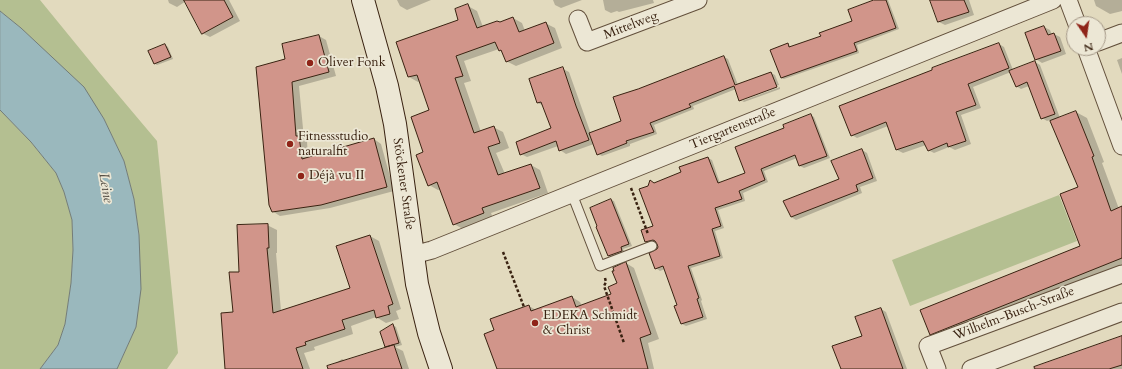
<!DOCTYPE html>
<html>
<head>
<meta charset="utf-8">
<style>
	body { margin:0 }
	#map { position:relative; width:1122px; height:369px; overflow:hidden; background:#e2dabe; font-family:Cardo,serif }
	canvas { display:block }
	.north { position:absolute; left:1066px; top:16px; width:40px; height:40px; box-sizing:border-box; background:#ece7d5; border:1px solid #a49887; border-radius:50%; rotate:167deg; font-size:11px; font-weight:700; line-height:16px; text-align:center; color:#392211 }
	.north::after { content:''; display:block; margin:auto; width:14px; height:18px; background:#8f2418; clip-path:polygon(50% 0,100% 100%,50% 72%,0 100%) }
</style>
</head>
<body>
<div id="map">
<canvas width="1122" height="369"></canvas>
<div class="north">N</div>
</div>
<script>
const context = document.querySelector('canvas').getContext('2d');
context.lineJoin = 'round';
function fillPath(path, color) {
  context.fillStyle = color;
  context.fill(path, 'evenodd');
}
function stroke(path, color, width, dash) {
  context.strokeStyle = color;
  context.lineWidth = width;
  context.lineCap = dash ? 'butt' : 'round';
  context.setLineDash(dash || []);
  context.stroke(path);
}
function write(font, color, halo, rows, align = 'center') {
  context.font = font + ' Cardo,serif';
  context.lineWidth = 3.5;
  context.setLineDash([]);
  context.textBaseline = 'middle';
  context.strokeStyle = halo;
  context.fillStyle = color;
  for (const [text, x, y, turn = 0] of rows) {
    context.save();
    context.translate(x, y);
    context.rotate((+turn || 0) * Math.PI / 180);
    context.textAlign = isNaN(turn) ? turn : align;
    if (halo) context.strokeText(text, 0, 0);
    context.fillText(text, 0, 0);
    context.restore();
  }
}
const green = new Path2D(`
	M 0,0 L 40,0 L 98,71 L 157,141 L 178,353 L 167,369 L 117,369 L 136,327 L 139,235 L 134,199 L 124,161 L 104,119 L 50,56 L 21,28 L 0,11 Z
	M 0,110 L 31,142 L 56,173 L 64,192 L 72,220 L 73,250 L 71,283 L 65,324 L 58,345 L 40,369 L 0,369 Z
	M 1059,195 L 1077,241 L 910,306 L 892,260 Z`);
const water = new Path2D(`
	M 0,11 L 21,28 L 84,87 L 104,119 L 124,161 L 134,199 L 139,235 L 141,289 L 136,327 L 117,369 L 40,369 L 58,345 L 65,324 L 71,283 L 73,250 L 72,220 L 64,192 L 56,173 L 31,142 L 0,110 Z`);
const shadow = new Path2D(`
	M 168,0 L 229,0 L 240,21 L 210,37 L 202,33 L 186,1 L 177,7 L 169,3 Z
	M 397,0 L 431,0 L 407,10 L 400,6 Z
	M 553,0 L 582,0 L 561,8 L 555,5 Z
	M 603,0 L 653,0 L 654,3 L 619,12 L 617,11 L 611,13 L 605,10 Z
	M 877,0 L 888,0 L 899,29 L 857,45 L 859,53 L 784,79 L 781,78 L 787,44 L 790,46 L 791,48 L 822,37 L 853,22 Z
	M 935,0 L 969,0 L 974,15 L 945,25 L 939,22 L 932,1 Z
	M 1094,0 L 1122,0 L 1122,11 L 1110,14 L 1096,6 Z
	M 468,6 L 477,11 L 483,27 L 500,23 L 513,18 L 522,23 L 525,31 L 545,23 L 555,28 L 562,48 L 516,66 L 506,61 L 503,52 L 499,49 L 464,61 L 471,81 L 464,83 L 481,132 L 493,127 L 503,132 L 509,148 L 496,153 L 505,174 L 531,165 L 540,170 L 548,193 L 491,213 L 493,218 L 463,229 L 454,224 L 441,189 L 438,190 L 429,185 L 425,153 L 431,111 L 420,81 L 418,82 L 409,77 L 460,20 Z
	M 1044,27 L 1050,30 L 1052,35 L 1054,34 L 1060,37 L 1066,54 L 1042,63 L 1036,59 Z
	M 319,36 L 326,40 L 336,76 L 299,86 L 304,139 L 307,141 L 308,158 L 374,139 L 381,144 L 394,191 L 330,208 L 280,216 L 272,211 L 287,59 Z
	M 999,44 L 1004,47 L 1013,70 L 1035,62 L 1040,65 L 1060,118 L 1076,112 L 1087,118 L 1104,162 L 1102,163 L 1119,209 L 1122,210 L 1122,268 L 941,340 L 930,334 L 1081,246 L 1079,188 L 1050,120 L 1047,121 L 1042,118 L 1029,86 L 1021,89 L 1016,86 L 1011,72 L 973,87 L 981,108 L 961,115 L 971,144 L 955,150 L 949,147 L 934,153 L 928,150 L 926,145 L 903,153 L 897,150 L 888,126 L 857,138 L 852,135 Z
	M 165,45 L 168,47 L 173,59 L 157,65 L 154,63 Z
	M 724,57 L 728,59 L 738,85 L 771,73 L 775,75 L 779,85 L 742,99 L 742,101 L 740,100 L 736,89 L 693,106 L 694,109 L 654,125 L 657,134 L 630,144 L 630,146 L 602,156 L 598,154 L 594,144 L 566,154 L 560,150 L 558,146 L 527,157 L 521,154 L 552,128 L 544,106 L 538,103 L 563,69 L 569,72 L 591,134 L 622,122 L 639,90 Z
	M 1122,58 L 1122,74 L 1117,60 Z
	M 780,87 L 780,89 L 744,102 L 742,101 Z
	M 810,115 L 814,117 L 830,158 L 804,168 L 800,166 L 797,158 L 764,171 L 768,182 L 743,193 L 745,201 L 718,210 L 724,228 L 715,231 L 723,258 L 691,268 L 702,300 L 701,301 L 707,319 L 686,326 L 682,324 L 676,306 L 678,305 L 665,269 L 660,271 L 656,268 L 659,247 L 657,242 L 650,244 L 646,242 L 654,226 L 655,184 L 682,173 L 708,158 L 712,160 L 720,183 L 747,174 L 785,128 Z
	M 862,150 L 867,153 L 877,181 L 860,187 L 862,193 L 796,220 L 791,217 L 840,180 Z
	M 611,200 L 614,201 L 632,246 L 623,249 L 625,253 L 612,257 L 609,256 L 598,227 Z
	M 267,225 L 277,230 L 277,253 L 276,253 L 281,311 L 351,288 L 370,236 L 379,241 L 401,309 L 396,311 L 399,319 L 386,323 L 376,317 L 351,326 L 353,334 L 314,347 L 315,350 L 304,353 L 310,369 L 226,369 L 240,272 Z
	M 626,263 L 634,268 L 659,339 L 648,343 L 654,369 L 498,369 L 495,331 L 491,320 L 529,306 L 536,310 L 572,297 L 580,302 L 582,306 L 612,295 L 618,284 Z
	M 881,309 L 886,312 L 907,369 L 842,369 Z
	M 393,325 L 396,327 L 402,345 L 395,347 L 403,351 L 409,369 L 327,369 L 342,359 L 346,361 L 388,348 L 386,347 Z
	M 1122,337 L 1122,369 L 1032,369 Z`);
const building = new Path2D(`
	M 184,0 L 224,0 L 233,17 L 202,34 Z
	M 874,0 L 886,0 L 896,28 L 854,43 L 857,51 L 781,78 L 770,50 L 788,43 L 789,47 L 821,36 L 819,33 L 852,21 L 848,10 Z
	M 930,0 L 964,0 L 969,12 L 938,22 Z
	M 468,4 L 477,28 L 497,21 L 500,22 L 513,17 L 519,32 L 546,22 L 554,43 L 506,62 L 501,50 L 499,51 L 495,42 L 456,56 L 463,76 L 455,78 L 474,133 L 494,126 L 500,143 L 488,147 L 498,175 L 531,164 L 540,188 L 482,208 L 484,213 L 453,225 L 437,182 L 428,186 L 416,155 L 423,152 L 411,117 L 429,110 L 417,75 L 408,77 L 396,42 L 458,20 L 455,9 Z
	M 1044,26 L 1048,35 L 1054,33 L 1061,51 L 1035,60 L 1025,33 Z
	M 319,35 L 329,72 L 292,82 L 296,136 L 299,136 L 302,159 L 374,138 L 387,187 L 321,205 L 272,212 L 269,205 L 256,67 L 285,59 L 282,44 Z
	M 999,43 L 1009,68 L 968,84 L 976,105 L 956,112 L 966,141 L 948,147 L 947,143 L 928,151 L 923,141 L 896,150 L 886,122 L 851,136 L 839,106 L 932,70 L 932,68 Z
	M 165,44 L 171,57 L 154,64 L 148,51 Z
	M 724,56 L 735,85 L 771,72 L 777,87 L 739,101 L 734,86 L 689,104 L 691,107 L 650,123 L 654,132 L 626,141 L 627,143 L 597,155 L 589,133 L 621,121 L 613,97 L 638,89 Z
	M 1035,61 L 1055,114 L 1041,119 L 1027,82 L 1016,87 L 1009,71 Z
	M 563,67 L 576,106 L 589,140 L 559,151 L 556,141 L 520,155 L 516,142 L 551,128 L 541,102 L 537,103 L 529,79 Z
	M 1076,111 L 1094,156 L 1092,157 L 1111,211 L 1122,206 L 1122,258 L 930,335 L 920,310 L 1080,246 L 1060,194 L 1078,187 L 1050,121 Z
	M 811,114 L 827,156 L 799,166 L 795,155 L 761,169 L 765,180 L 739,191 L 742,199 L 715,208 L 721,226 L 712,229 L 720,256 L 688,266 L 699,298 L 697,299 L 703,317 L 681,324 L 674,306 L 677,305 L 663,266 L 655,269 L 649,253 L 657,249 L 658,247 L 657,244 L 655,241 L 653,240 L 645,242 L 641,230 L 653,226 L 639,189 L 648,186 L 650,180 L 654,183 L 681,172 L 679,167 L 708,157 L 718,183 L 745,173 L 735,147 L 784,128 L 783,125 Z
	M 862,149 L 873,178 L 856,185 L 858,191 L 791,217 L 783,201 L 839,179 L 831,161 Z
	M 611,199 L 629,244 L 621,247 L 622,251 L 608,256 L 596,227 L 597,226 L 590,208 Z
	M 268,224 L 269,248 L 267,248 L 273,313 L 350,288 L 336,246 L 370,235 L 393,304 L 388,306 L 390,314 L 376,318 L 374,310 L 342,320 L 345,329 L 305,342 L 306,345 L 296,348 L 303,369 L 225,369 L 221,313 L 233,312 L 229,272 L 239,272 L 237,225 Z
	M 626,262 L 651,334 L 640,338 L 648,369 L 497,369 L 484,334 L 494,330 L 490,319 L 529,305 L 531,311 L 572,296 L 576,307 L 611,294 L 608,287 L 617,283 L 612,271 L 614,271 L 613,268 Z
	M 881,308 L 903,369 L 841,369 L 832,346 L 862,336 L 855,317 Z
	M 393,324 L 399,343 L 385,347 L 380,332 Z
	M 1122,336 L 1122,365 L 1109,369 L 1035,369 L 1034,367 Z
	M 394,345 L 402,369 L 328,369 L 327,366 Z`);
const path = new Path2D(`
	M 631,188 L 648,234
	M 503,252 L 524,307
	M 605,278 L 606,282 L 604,286 L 624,343`);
const service = new Path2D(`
	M 572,194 L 600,266 L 652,246`);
const minor = new Path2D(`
	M 1068,0 L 1077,24
	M 578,19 L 587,42 L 698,0
	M 1098,42 L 1122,33
	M 1086,48 L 1122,146
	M 413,255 L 432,250 L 1053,0
	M 937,369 L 928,346 L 1122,274
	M 971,369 L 1122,312`);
const secondary = new Path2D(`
	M 363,0 L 387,86 L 395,124 L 417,284 L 429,333 L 441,369`);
const markers = [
	[310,63,4,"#8f2418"],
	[290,144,4,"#8f2418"],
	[301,176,4,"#8f2418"],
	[535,323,4,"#8f2418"]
];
const streetNames = [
	["Mittelweg",631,26,-21],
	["Tiergartenstraße",733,129,-22],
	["Stöckener Straße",403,184,82],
	["Wilhelm-Busch-Straße",1014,314,-21]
];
const poiNames = [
	["Oliver Fonk",318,63],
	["Fitnessstudio",298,137],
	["naturalfit",298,152],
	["Déjà vu II",309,176],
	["EDEKA Schmidt",543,316],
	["& Christ",543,331]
];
const waterNames = [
	["Leine",105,188,80]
];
fillPath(green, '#b4bf91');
fillPath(water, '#9ab8bd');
stroke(water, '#737c78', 1);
fillPath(shadow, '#0003');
fillPath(building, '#d1958a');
stroke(building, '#392211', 1);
stroke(service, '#63503c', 11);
stroke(minor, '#63503c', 19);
stroke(secondary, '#392211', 24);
stroke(path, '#392211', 2.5, [3, 2]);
stroke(service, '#ece7d5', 9);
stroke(minor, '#ece7d5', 17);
stroke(secondary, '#ece7d5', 22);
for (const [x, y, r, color] of markers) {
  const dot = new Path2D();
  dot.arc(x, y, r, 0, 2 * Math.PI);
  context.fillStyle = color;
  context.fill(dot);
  stroke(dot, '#ece7d5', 1.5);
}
write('13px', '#392211', '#ece7d5', streetNames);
write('13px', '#392211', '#ece7d5', poiNames, 'left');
write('italic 14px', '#564f45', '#ece7d5', waterNames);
</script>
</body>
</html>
